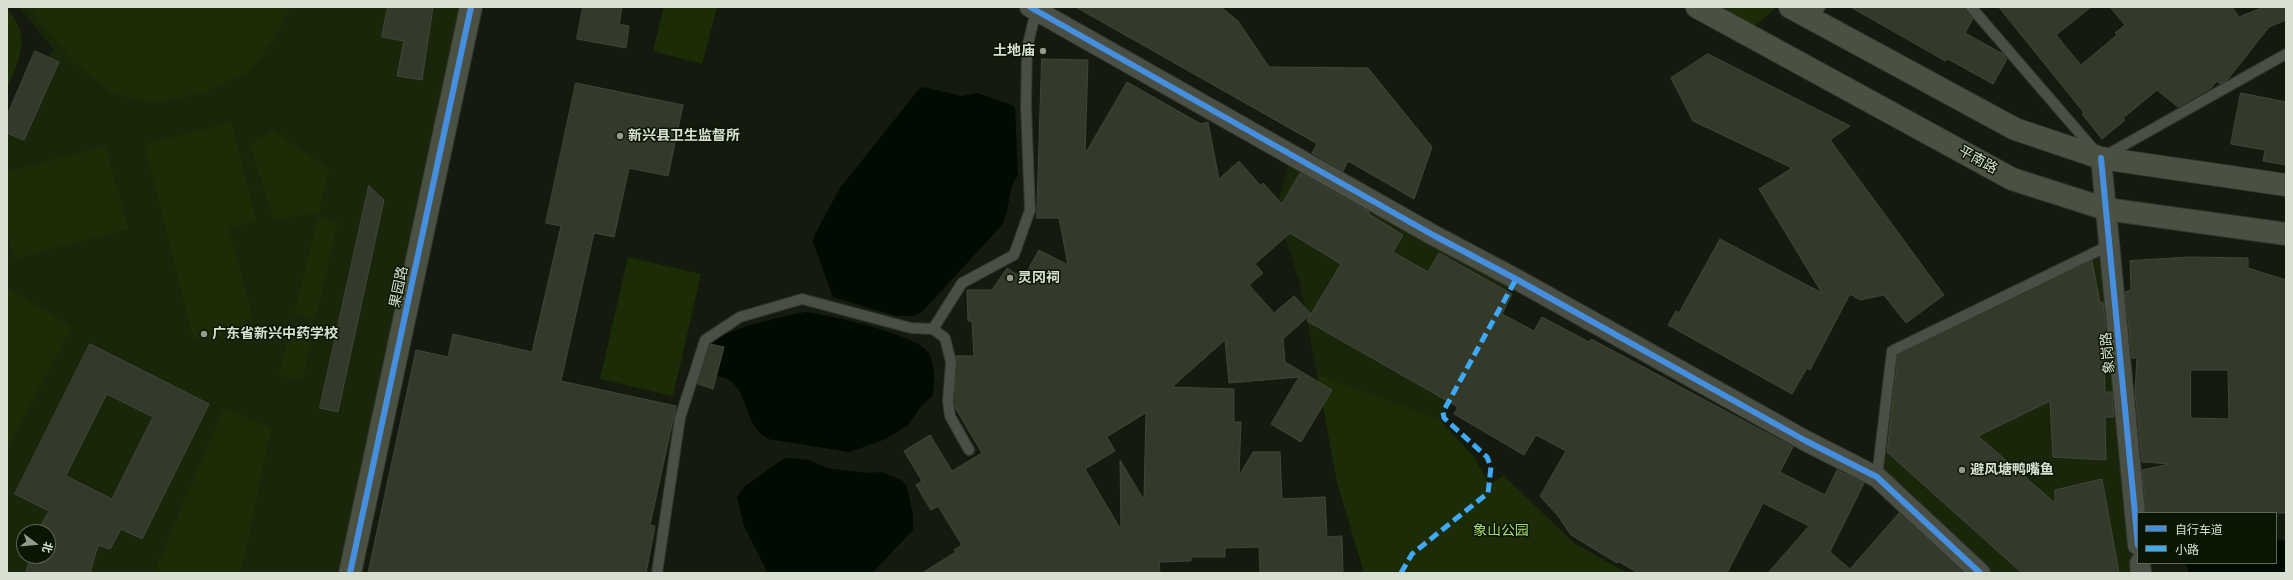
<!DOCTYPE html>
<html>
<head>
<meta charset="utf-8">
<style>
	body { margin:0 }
	#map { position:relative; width:2293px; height:580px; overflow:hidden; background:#141a0e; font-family:"Alegreya Sans","Noto Sans SC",sans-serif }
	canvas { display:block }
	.frame { position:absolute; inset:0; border:8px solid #d8e0d1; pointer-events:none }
	.legend { position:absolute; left:2137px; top:512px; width:140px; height:52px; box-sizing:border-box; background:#0b1602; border:1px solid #5d6755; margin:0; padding:5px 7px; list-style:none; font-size:12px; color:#d8e0d1 }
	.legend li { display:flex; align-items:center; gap:8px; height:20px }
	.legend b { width:20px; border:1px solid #5d6755 }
	.north { position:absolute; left:16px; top:524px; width:40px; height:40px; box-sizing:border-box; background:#0b1602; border:1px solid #5d6755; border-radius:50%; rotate:106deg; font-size:11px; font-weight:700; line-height:16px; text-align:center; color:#d8e0d1 }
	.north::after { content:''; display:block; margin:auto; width:14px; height:18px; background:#939b8d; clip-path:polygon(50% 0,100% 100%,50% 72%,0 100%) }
</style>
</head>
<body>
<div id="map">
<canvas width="2293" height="580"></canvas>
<div class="frame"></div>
<ul class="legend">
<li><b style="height:5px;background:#468fdf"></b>自行车道</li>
<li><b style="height:5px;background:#3fa9f5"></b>小路</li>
</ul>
<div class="north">北</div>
</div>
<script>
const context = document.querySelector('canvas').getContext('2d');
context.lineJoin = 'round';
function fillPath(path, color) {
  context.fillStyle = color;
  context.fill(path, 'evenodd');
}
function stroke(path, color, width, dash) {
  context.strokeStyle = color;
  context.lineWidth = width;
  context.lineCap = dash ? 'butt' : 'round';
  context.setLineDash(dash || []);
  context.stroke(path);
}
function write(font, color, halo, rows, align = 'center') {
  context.font = font + ' "Alegreya Sans","Noto Sans SC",sans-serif';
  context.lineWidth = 3;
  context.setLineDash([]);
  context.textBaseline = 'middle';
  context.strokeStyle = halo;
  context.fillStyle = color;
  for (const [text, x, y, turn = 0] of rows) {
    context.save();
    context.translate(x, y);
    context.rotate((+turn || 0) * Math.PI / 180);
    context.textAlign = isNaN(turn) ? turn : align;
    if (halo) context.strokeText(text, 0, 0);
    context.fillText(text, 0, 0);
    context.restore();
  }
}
const built = new Path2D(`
	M 19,7 L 471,7 L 350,573 L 7,573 L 7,136 L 53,49 ZM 24,532 L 48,532 L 48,556 L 24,556 Z
	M 1291,155 L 1516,279 L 1439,419 L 1317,374 L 1300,283 L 1276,210 Z
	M 2110,245 L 2141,573 L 1980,573 L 1877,477 L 1892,351 Z`);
const green = new Path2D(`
	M 29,7 L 290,7 L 276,36 L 250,71 L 203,93 L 151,103 L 112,93 L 70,59 Z
	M 664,7 L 717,7 L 702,64 L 653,51 Z
	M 1697,7 L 1777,7 L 1746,33 Z
	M 7,9 C 32,36 20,58 7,88 Z
	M 231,122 L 256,221 L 229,228 L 254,325 L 194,341 L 144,145 Z
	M 273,130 L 329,170 L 319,213 L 273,219 L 250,144 Z
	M 106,146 L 128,229 L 14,259 L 7,229 L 7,172 Z
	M 318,218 L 338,223 L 315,319 L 294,314 Z
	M 628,257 L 701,274 L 673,396 L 600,379 Z
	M 7,287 L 72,327 L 7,448 Z
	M 289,334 L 311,339 L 302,380 L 279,375 Z
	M 1317,374 L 1439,419 L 1474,457 L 1490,485 L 1503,475 L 1574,543 L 1627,573 L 1364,573 L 1337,483 Z
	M 224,408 L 271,428 L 241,573 L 172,573 L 155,570 Z`);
const water = new Path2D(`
	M 923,87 L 961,96 L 977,93 L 1012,105 L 1015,108 L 1018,176 C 1007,185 1011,213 1001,226 L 922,312 L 912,316 L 896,316 L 833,297 L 813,242 L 814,236 L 840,188 L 919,89 Z
	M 805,312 C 826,314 917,335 928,352 C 936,365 935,383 932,397 L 922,405 L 908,425 L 886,439 L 849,452 L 768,439 C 746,427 748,398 734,384 C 727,376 714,376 704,374 L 701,369 C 704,360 707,350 714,342 C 729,327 783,317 805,312 Z
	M 789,458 L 809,460 L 827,468 L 867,473 L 882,472 L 903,481 L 907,487 L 913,515 L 913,530 L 872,573 L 768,573 L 744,526 L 737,497 L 745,486 L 783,459 Z
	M 2276,539 L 2286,541 L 2286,573 L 2189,573 L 2186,563 L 2276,563 Z`);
const building = new Path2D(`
	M 388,7 L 433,7 L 422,80 L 397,76 L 404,41 L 382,37 Z
	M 583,7 L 622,7 L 619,24 L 629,26 L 626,48 L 577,39 Z
	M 1076,7 L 1221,7 L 1238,21 L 1269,67 L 1368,68 L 1432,147 L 1414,199 L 1348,161 L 1343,171 L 1312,153 L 1317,144 Z
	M 1851,7 L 1965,7 L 1973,19 L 1965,33 L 2003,54 L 2007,59 L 1993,84 L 1948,59 L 1946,61 Z
	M 1999,7 L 2091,7 L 2056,35 L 2081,65 L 2117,35 L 2115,33 L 2125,25 L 2110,7 L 2232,7 L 2239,17 L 2264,7 L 2286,7 L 2286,20 L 2269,27 L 2228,79 L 2220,84 L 2217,81 L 2211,88 L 2178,107 L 2157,90 L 2123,118 L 2125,120 L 2102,139 L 2082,114 L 2084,113 L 2081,109 Z
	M 35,51 L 59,62 L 24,140 L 7,133 L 7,116 Z
	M 1708,54 L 1850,126 L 1830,140 L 1944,295 L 1906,323 L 1884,295 L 1860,300 L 1850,294 L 1810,370 L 1807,368 L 1792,394 L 1668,325 L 1676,311 L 1679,313 L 1720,239 L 1822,293 L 1759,189 L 1792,168 L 1693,121 L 1671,78 Z
	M 1042,59 L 1088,60 L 1085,154 L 1127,82 L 1201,124 L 1208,122 L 1219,179 L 1239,161 L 1261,186 L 1263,183 L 1282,204 L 1300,173 L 1369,212 L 1369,214 L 1403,235 L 1393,252 L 1428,272 L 1439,253 L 1512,294 L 1502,314 L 1534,331 L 1542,317 L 1589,342 L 1591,339 L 1793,447 L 1780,472 L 1825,495 L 1837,470 L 1864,483 L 1830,552 L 1850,569 L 1899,513 L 1963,573 L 1768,573 L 1809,526 L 1763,503 L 1727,573 L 1638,573 L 1618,561 L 1617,563 L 1571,535 L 1558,516 L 1540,496 L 1566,451 L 1536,435 L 1524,455 L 1454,414 L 1458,407 L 1307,321 L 1341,264 L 1290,233 L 1255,264 L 1263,273 L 1249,285 L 1274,313 L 1294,296 L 1311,314 L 1283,339 L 1285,362 L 1332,390 L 1301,442 L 1271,424 L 1299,377 L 1229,383 L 1225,340 L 1172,387 L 1234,389 L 1234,422 L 1241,422 L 1239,476 L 1253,452 L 1280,452 L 1282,499 L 1325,497 L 1327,537 L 1342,536 L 1343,573 L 1260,573 L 1259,547 L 1225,548 L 1225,557 L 1191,557 L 1191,561 L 1159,562 L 1160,573 L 922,573 L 956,552 L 954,550 L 962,545 L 938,506 L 931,510 L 916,485 L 922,481 L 904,451 L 930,435 L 952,471 L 982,453 L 956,409 L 955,401 L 956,356 L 974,356 L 972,321 L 968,321 L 967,290 L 992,290 L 1007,268 L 1023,279 L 1039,250 L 1068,265 L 1059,218 L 1037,218 ZM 1146,413 L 1144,500 L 1120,460 L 1121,530 L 1085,469 L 1115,451 L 1107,437 Z
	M 576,83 L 683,105 L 668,176 L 629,168 L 614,237 L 594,233 L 561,381 L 676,406 L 650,525 L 655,526 L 646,573 L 368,573 L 416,350 L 448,357 L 453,334 L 532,352 L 561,226 L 546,223 Z
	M 2241,93 L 2286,102 L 2286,165 L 2263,161 L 2265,150 L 2231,144 Z
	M 369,186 L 384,200 L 338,412 L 320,408 Z
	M 2190,257 L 2248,258 L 2248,268 L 2286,280 L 2286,513 L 2146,513 L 2142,470 L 2170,464 L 2142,462 L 2135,392 L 2137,358 L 2132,358 L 2125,292 L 2131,290 L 2130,261 ZM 2191,370 L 2228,370 L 2229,419 L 2191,418 Z
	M 2092,261 L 2100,303 L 2103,302 L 2109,358 L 2104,358 L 2105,392 L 2112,392 L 2114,417 L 2105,417 L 2106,460 L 2053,457 L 2050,401 L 1978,436 L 2055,503 L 2055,490 L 2102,479 L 2119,573 L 2022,573 L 1887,452 L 1898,355 Z
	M 90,344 L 209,404 L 142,539 L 121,529 L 110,549 L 98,545 L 90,573 L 26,573 L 30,556 L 48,556 L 48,532 L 37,532 L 49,511 L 15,494 ZM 107,394 L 153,417 L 112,499 L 66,476 Z
	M 710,344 L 724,347 L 713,389 L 698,384 Z`);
const lane = new Path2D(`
	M 1971,7 L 2101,158 L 2286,54
	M 1809,17 L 1820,7
	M 933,329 L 945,338 L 951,362 L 948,401 L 950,416 L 969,450
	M 1877,477 L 1892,351 L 2110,245
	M 657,573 L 680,418 L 705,340 L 740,317 L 802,299 L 911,328 L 933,329 L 962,283 L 1014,255 L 1030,210 L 1026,106 L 1027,48 L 1036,11`);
const street = new Path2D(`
	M 1030,7 L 1433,235 L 1516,279 L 1806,441 L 1877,477 L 1980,573
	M 2101,158 L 2138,545
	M 2140,563 L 2141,573`);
const secondary = new Path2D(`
	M 1697,7 L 2012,179 L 2106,209 L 2286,234
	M 1790,7 L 2015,129 L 2101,158 L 2286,185
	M 350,573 L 471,7`);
const quiet = new Path2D(`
	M 1401,573 L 1412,554 L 1488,493 L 1491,467 L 1487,457 L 1444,418 L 1443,412 L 1516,279`);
const cycleway = new Path2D(`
	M 1030,7 L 1433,235 L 1516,279 L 1806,441 L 1877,477 L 1980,573
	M 2101,158 L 2138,545
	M 350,573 L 471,7`);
const markers = [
	[1043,51,4,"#939b8d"],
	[620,136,4,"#939b8d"],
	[1010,278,4,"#939b8d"],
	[204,334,4,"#939b8d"],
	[1962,470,4,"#939b8d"]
];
const poiNames = [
	["土地庙",1035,51,"right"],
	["新兴县卫生监督所",628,136],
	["灵冈祠",1018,278],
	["广东省新兴中药学校",212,334],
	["避风塘鸭嘴鱼",1970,470]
];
const streetNames = [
	["平南路",1978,160,29],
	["果园路",399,287,-78],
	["象岗路",2108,353,-95]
];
const parkNames = [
	["象山公园",1501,531]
];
fillPath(built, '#19260a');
fillPath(green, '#1c2c07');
fillPath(water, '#020b01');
fillPath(building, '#333a2a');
stroke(building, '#41463c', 1);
stroke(lane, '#30352c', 12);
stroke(street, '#30352c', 22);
stroke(secondary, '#30352c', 24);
stroke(lane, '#4a4f45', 10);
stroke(street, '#4a4f45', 20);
stroke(secondary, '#4a5143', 22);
stroke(quiet, '#3fa9f5', 5, [10, 5]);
stroke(cycleway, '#468fdf', 6);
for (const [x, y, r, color] of markers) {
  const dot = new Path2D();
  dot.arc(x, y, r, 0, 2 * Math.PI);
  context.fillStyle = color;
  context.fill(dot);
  stroke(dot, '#0b1602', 1.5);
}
write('bold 14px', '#d8e0d1', '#0b1602', poiNames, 'left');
write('14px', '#d8e0d1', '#0b1602', streetNames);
write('14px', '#a5da70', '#0b1602', parkNames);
</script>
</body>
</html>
